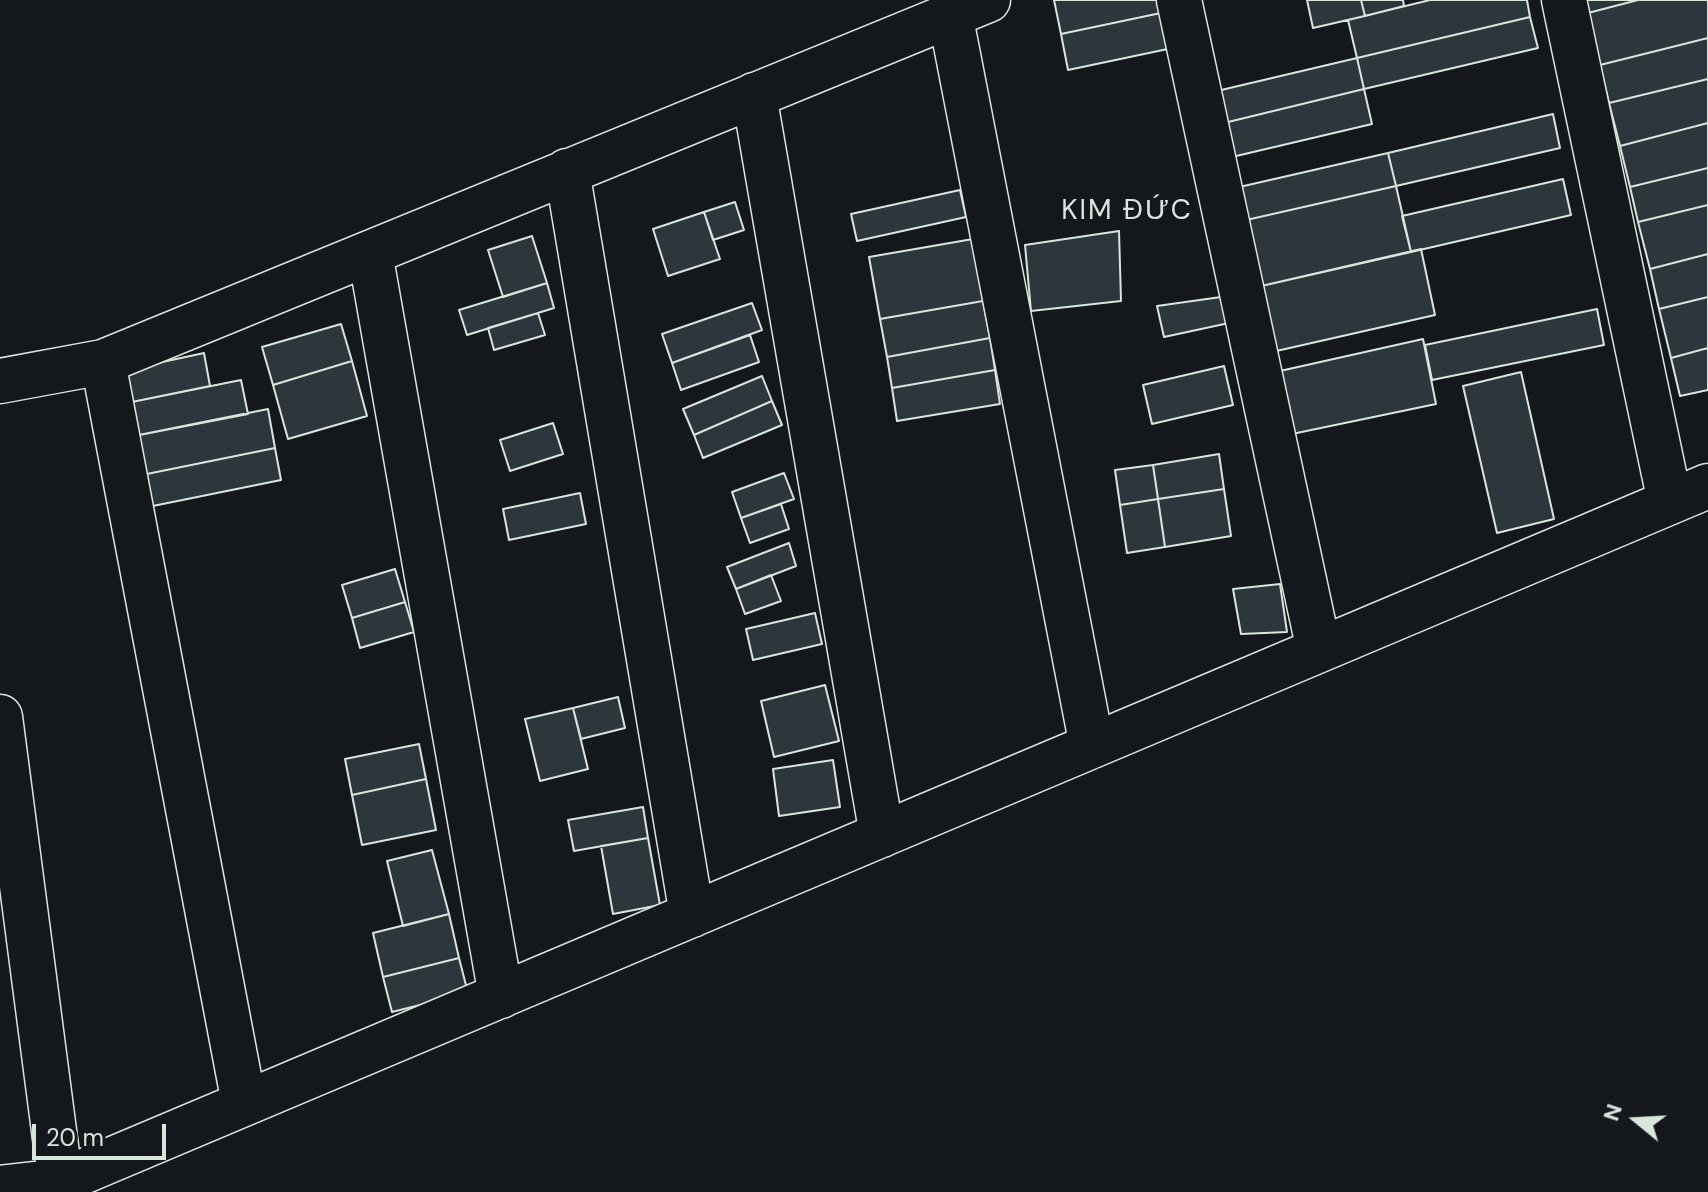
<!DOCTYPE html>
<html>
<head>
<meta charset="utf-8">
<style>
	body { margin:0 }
	#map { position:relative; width:1708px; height:1192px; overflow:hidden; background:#14181c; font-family:"DM Sans",sans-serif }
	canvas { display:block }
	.north { position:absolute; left:1596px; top:1080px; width:80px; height:80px; -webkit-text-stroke:6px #14181c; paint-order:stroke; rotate:288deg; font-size:22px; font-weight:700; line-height:32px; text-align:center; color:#d8e6dc }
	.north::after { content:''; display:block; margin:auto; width:28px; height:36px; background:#d8e6dc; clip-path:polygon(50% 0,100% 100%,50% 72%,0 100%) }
	.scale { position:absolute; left:32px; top:1124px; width:134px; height:36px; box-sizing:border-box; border:4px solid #d8e6dc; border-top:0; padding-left:10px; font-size:24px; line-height:28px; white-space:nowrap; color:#d8e6dc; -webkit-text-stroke:6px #14181c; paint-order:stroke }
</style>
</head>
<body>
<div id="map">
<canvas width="1708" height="1192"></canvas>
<div class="north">N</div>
<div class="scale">20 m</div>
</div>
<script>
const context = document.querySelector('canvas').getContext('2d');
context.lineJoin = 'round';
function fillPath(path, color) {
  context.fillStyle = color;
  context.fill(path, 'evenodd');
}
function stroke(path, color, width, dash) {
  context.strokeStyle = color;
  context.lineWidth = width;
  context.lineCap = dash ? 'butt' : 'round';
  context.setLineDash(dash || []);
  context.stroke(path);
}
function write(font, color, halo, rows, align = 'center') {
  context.font = font + ' "DM Sans",sans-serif';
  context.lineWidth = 6;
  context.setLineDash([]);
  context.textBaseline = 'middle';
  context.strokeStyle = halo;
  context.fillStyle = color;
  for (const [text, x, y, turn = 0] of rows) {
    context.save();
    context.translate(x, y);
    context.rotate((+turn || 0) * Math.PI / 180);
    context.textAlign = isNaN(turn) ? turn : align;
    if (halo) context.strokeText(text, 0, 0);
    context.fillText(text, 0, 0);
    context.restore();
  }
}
const building = new Path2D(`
	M 1054,0 L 1173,0 L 1175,10 L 1061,34 Z
	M 1307,0 L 1361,0 L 1365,16 L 1313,28 Z
	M 1361,0 L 1403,0 L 1404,6 L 1365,16 Z
	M 1430,0 L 1527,0 L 1530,17 L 1357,58 L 1348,20 Z
	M 1585,0 L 1638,0 L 1588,13 Z
	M 1638,0 L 1708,0 L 1708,38 L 1600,65 L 1588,13 Z
	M 1175,10 L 1182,46 L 1068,70 L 1061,34 Z
	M 1530,17 L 1538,48 L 1364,89 L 1357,58 Z
	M 1708,38 L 1708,79 L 1609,103 L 1600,65 Z
	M 1357,58 L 1364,89 L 1224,123 L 1217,91 Z
	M 1708,79 L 1708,123 L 1620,146 L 1609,103 Z
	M 1364,89 L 1372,124 L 1232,157 L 1224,123 Z
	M 1553,114 L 1560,148 L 1396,186 L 1388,153 Z
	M 1708,123 L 1708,168 L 1630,187 L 1620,146 Z
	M 1388,153 L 1396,186 L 1242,221 L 1235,188 Z
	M 1708,168 L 1708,205 L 1638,222 L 1630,187 Z
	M 1563,179 L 1571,215 L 1411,252 L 1402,216 Z
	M 1396,186 L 1411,252 L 1257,287 L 1242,221 Z
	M 960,190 L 966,217 L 857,241 L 851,214 Z
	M 735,202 L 744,230 L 713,240 L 704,212 Z
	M 1708,205 L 1708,254 L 1650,269 L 1638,222 Z
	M 704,212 L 720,259 L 668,276 L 653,229 Z
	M 1119,231 L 1121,301 L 1031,311 L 1025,245 Z
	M 532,236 L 547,283 L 503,297 L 488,250 Z
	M 973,239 L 983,301 L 880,319 L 869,257 Z
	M 1421,249 L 1435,315 L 1272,352 L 1257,287 Z
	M 1708,254 L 1708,297 L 1659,309 L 1650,269 Z
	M 547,283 L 554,308 L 467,335 L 459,310 Z
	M 1228,296 L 1229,323 L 1164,337 L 1157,306 Z
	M 1708,297 L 1708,348 L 1671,358 L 1659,309 Z
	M 983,301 L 990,338 L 887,357 L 880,319 Z
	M 752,303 L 762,330 L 672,363 L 662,334 Z
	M 1597,309 L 1604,345 L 1432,380 L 1425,345 Z
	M 538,313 L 545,335 L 494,350 L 488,328 Z
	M 341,324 L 352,361 L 273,385 L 262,347 Z
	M 750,335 L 759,362 L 681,390 L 672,363 Z
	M 990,338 L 995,370 L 892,388 L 887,357 Z
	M 1423,339 L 1436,404 L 1292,434 L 1280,371 Z
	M 1708,348 L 1708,390 L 1680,396 L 1671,358 Z
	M 204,353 L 210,386 L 122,404 L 116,372 Z
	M 352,361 L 367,416 L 288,439 L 273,385 Z
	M 1224,366 L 1233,405 L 1152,424 L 1143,385 Z
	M 995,370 L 1000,404 L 897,421 L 892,388 Z
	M 1521,372 L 1554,519 L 1497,533 L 1463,386 Z
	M 762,376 L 772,401 L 694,435 L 683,409 Z
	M 241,380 L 248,414 L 129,437 L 122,404 Z
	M 772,401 L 782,425 L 703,458 L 694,435 Z
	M 268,409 L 275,448 L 137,476 L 129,437 Z
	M 553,423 L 563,454 L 510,471 L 500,440 Z
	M 275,448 L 281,480 L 143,508 L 137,476 Z
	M 1219,454 L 1224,489 L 1158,499 L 1153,465 Z
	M 1153,465 L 1158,499 L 1120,505 L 1115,470 Z
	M 784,473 L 794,499 L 741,518 L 732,492 Z
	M 1224,489 L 1231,536 L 1165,547 L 1158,499 Z
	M 580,493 L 586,524 L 509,540 L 503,509 Z
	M 1158,499 L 1165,547 L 1127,553 L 1120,505 Z
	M 781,504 L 789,529 L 750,543 L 741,518 Z
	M 789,543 L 796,566 L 736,589 L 727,567 Z
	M 395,569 L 405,602 L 352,618 L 342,585 Z
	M 771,575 L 781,601 L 745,614 L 736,589 Z
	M 1280,584 L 1287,632 L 1241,634 L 1233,589 Z
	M 405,602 L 414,632 L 360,648 L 352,618 Z
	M 815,613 L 822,644 L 753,660 L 746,629 Z
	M 825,685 L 839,741 L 774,757 L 761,701 Z
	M 618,697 L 625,728 L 581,739 L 573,708 Z
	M 573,708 L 588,769 L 540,781 L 525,719 Z
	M 419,744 L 426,779 L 352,795 L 345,759 Z
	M 833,760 L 840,807 L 779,816 L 773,769 Z
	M 426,779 L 436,830 L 362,845 L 352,795 Z
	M 643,807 L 648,838 L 574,851 L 568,820 Z
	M 648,838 L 660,905 L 613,914 L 601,846 Z
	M 432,850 L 449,914 L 403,926 L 387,861 Z
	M 449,914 L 459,958 L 383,977 L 373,933 Z
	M 459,958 L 468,993 L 392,1012 L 383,977 Z`);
const minor = new Path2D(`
	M 1179,0 L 1319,650
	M 1564,0 L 1670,502
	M 950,14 L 1092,746
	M 754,95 L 882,835
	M 567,171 L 692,915
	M 370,253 L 501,996
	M 103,362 L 988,0
	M 0,381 L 103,362 L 244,1103
	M 0,717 L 62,1192
	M 0,1188 L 61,1181 L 1708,486`);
const quarterNames = [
	["KIM ĐỨC",1127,212]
];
fillPath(building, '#2c363c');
stroke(building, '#d8e6dc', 2);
stroke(minor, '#d8e6dc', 47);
stroke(minor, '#14181c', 44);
context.letterSpacing = '2px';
write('28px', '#d8e6dc', '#14181c', quarterNames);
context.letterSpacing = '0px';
</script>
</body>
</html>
